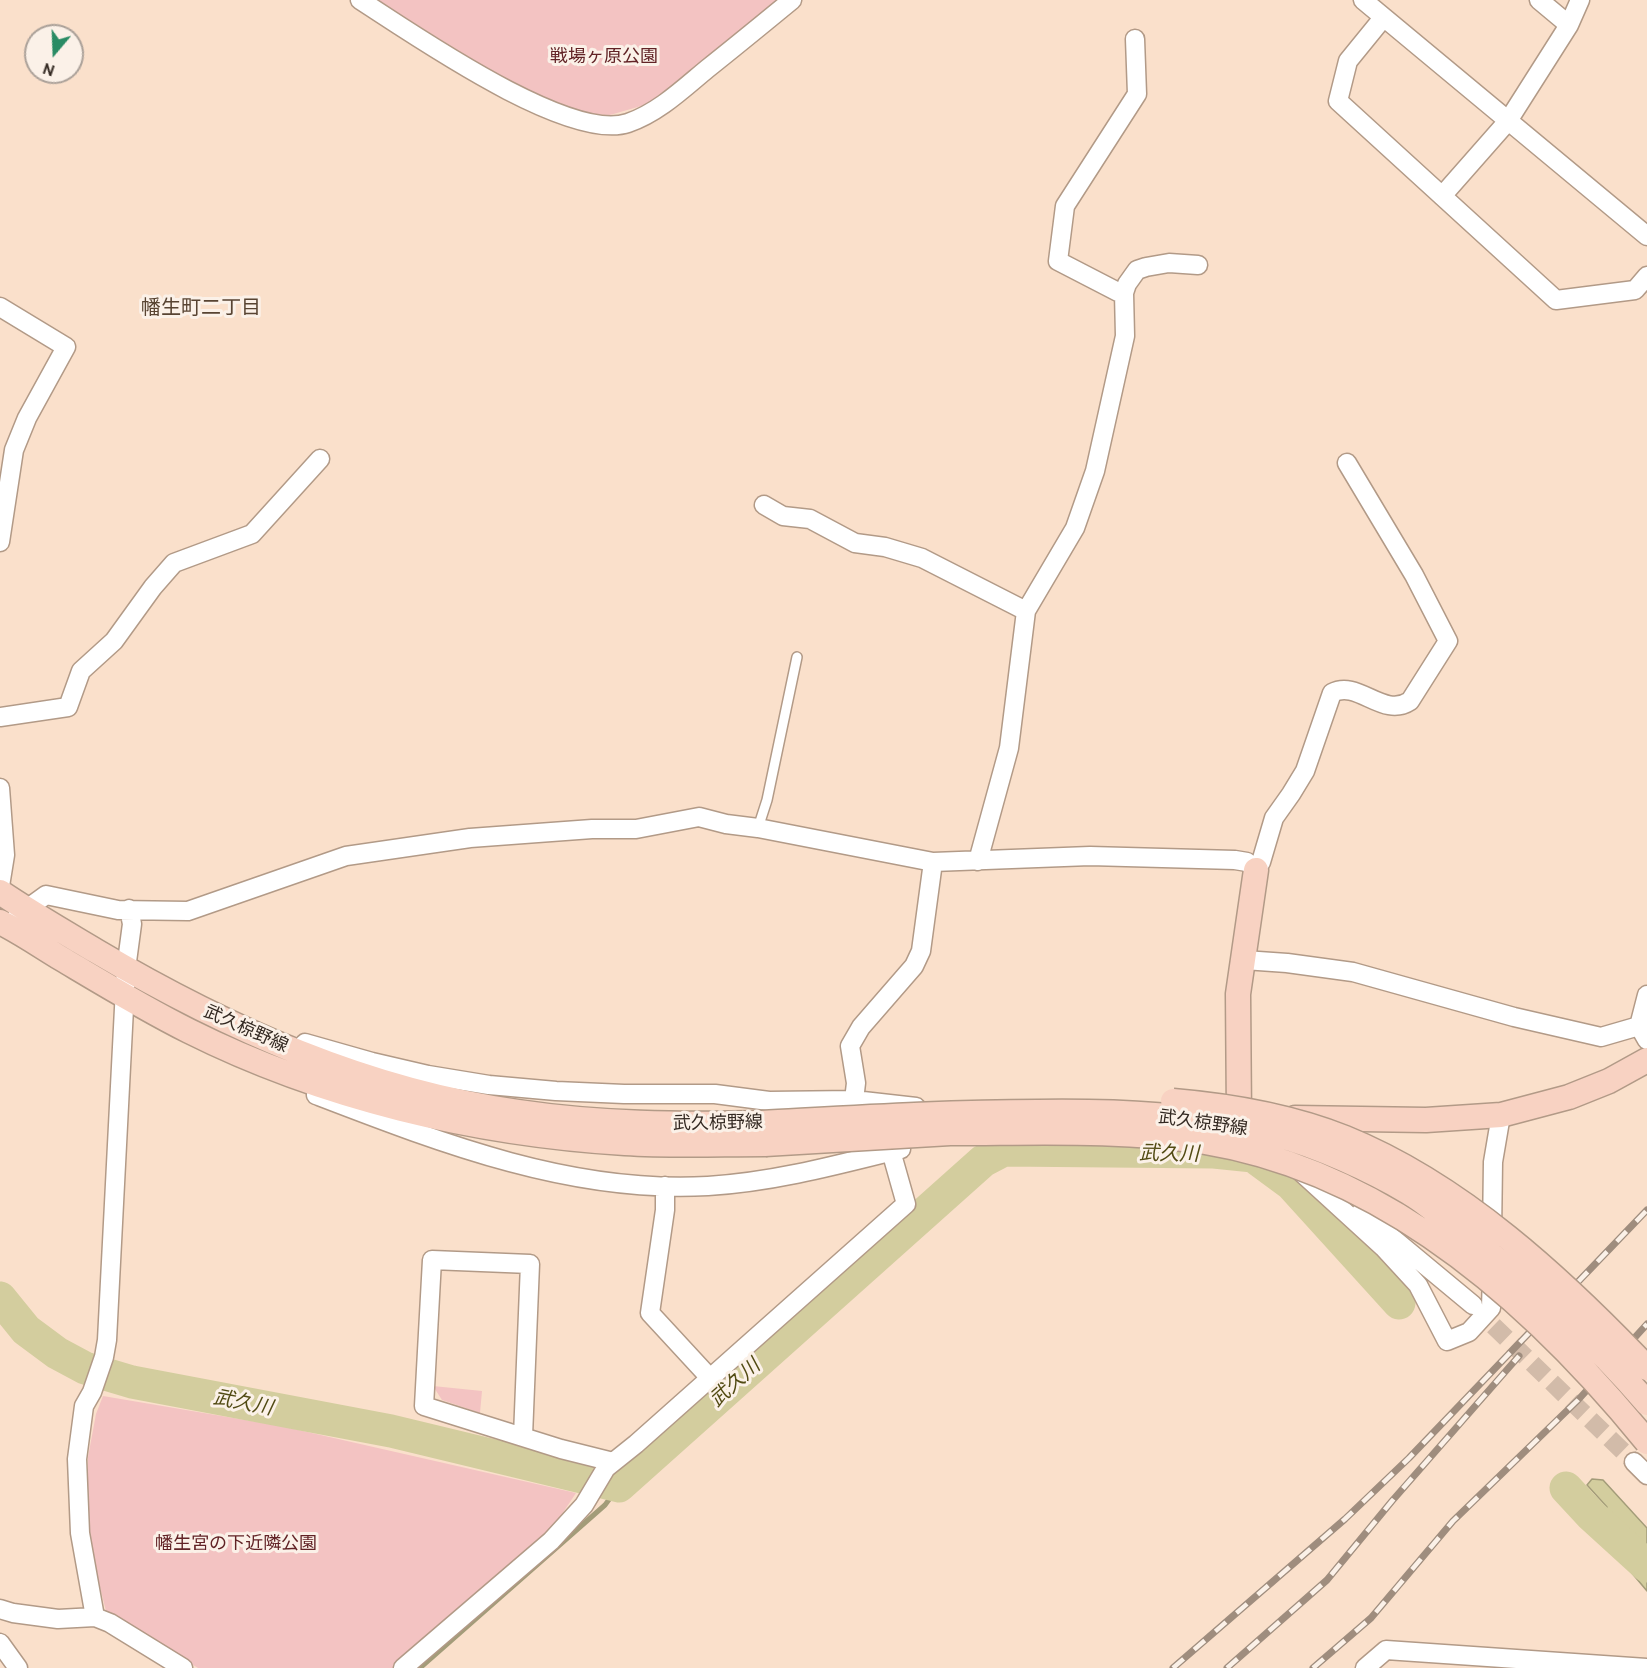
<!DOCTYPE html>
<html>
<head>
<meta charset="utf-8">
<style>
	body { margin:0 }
	#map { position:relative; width:1647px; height:1668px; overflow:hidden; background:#fae0cb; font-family:Cabin,sans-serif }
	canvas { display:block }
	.north { position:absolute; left:24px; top:24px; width:60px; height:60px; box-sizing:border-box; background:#fbf1e8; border:2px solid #aba199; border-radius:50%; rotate:199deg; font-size:16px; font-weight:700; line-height:24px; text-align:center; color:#332922 }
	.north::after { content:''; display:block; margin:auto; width:21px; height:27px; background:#298b64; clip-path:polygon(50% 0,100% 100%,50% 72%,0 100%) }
</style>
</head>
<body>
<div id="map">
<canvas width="1647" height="1668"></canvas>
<div class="north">N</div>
</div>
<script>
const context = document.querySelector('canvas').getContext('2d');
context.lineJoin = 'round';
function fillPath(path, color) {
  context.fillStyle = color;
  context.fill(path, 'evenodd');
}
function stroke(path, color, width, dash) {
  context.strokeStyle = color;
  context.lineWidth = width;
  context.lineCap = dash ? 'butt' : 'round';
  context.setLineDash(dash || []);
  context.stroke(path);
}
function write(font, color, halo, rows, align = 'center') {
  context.font = font + ' Cabin,"Noto Sans JP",sans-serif';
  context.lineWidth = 6;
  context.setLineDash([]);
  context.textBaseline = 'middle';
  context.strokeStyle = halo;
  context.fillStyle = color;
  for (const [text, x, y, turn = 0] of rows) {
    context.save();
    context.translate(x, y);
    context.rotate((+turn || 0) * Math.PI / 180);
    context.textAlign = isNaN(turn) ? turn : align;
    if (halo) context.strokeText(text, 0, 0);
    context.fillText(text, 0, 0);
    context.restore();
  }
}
const green = new Path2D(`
	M 377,0 L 780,0 L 648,104 L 610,115 L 585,114 L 516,85 L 475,61 Z
	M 433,1386 L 482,1391 L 480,1413 L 442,1400 Z
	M 103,1396 L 281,1426 L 576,1493 L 548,1535 L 392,1668 L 198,1668 L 106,1611 L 88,1540 L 87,1481 L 88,1457 L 96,1414 Z`);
const water = new Path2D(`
	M 1592,1479 L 1603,1480 L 1647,1528 L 1647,1591 L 1577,1508 L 1572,1494 L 1579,1495 L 1604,1514 L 1607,1507 L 1587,1485 Z`);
const stream = new Path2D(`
	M 420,1668 L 605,1505 L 619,1486`);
const river = new Path2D(`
	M 0,1298 L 26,1330 L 57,1353 L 85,1368 L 132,1382 L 391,1431 L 619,1486 L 983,1161 L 1004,1150 L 1214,1152 L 1253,1156 L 1291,1184 L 1399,1303
	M 1566,1488 L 1591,1515 L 1647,1566`);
const streetTunnel = new Path2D(`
	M 1474,1307 L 1634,1462`);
const lane = new Path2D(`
	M 758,828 L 767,800 L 797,657`);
const street = new Path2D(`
	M 360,0 C 413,34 569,143 628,123 C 658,113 684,88 707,69 C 736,46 764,23 792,0
	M 1363,0 L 1647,236
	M 1539,0 L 1569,25
	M 1383,18 L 1348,61 L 1338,101 L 1556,300 L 1635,290 L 1647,276
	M 1442,196 L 1508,121 L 1569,25 L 1580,0
	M 1124,293 L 1118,292 L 1058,261 L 1065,206 L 1137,94 L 1135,39
	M 0,307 L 66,347 L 27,418 L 14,450 L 0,542
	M 764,505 L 783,516 L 810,519 L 855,543 L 885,547 L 922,558 L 1026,611
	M 0,717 L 68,707 L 81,671 L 114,641 L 153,587 L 174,563 L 252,534 L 320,459
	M 0,788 L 5,855 L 0,886
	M 978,861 L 1009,748 L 1026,611 L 1075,528 L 1095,471 L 1125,336 L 1124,293 L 1127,284 L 1137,270 L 1146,267 L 1169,263 L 1198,265
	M 17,916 L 46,895 L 118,910 L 188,911 L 346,856 L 470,838 L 592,829 L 636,829 L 699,817 L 726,824 L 758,828 L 933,862 L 1090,856 L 1235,860 L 1247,862 L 1256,870 L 1261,862 L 1274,818 L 1291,794 L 1305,771 L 1332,693 C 1358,679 1383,719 1410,701 L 1448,641 L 1414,575 L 1347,463
	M 1244,960 L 1287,963 L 1353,972 L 1514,1017 L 1601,1037 L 1639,1026
	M 1647,995 L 1639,1026 L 1647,1040
	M 305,1043 L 372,1062 L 428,1075 L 489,1085 L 556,1091 L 624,1094 L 715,1094 L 769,1101 L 854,1100 L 916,1107
	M 316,1095 C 441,1143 572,1194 708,1186 C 774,1182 837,1165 901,1149
	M 1301,1172 L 1383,1247 L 1418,1285 L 1447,1341 L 1469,1332 L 1491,1308 L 1492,1273
	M 665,1186 L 665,1210 L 650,1313 L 710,1378
	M 1361,1212 L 1473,1305
	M 1492,1234 L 1493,1162 L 1501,1115
	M 523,1436 L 530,1264 L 432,1260 L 424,1406 L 561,1449 L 613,1462
	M 1634,1462 L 1647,1475
	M 0,1609 L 13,1613 L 58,1619 L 95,1617 L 110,1623 L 183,1668
	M 95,1617 L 80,1533 L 77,1459 L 84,1406 L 92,1392 L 104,1357 L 107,1340 L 126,969 L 132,924 L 129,909
	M 0,1643 L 18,1668
	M 403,1668 L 551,1541 L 584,1505 L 606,1468 L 636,1444 L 906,1204 L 891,1151 L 854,1100 L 856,1083 L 850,1046 L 861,1027 L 914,966 L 921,951 L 933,862
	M 1365,1668 L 1386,1650 L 1647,1668`);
const secondary = new Path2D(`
	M 0,892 C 31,913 64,932 96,951 C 226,1028 367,1091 518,1112 C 599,1124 680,1125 762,1123
	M 0,922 C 22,933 42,947 62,959 C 104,984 145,1009 189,1031 C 323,1098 475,1134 625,1143 C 671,1146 718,1144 765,1144
	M 1239,1117 L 1238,994 L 1256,870
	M 1295,1118 L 1426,1120 L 1501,1115 L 1569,1097 L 1609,1081 L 1647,1060`);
const rail = new Path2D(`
	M 1173,1668 L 1345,1519 L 1409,1458 L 1647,1210
	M 1227,1668 L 1327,1580 L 1392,1501 L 1519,1356
	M 1313,1668 L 1371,1618 L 1453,1521 L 1578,1400 L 1647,1324`);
const secondaryBridge = new Path2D(`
	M 1173,1101 C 1232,1106 1290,1116 1345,1138 C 1461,1185 1562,1279 1647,1368
	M 762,1123 C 854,1118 946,1112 1038,1112 C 1118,1111 1199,1114 1277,1135 C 1318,1146 1371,1170 1408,1192 C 1429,1204 1447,1222 1467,1236 C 1533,1286 1593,1340 1647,1403
	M 951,1133 C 1036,1133 1121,1129 1205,1142 C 1387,1172 1534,1303 1647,1442
	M 765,1144 L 967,1132`);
const parkNames = [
	["戦場ヶ原公園",604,57],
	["幡生宮の下近隣公園",236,1544]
];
const streetNames = [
	["武久椋野線",246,1029,24],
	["武久椋野線",718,1123,-1],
	["武久椋野線",1203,1123,8]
];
const neighbourhoodNames = [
	["幡生町二丁目",201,308]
];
const waterNames = [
	["武久川",1169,1154,1],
	["武久川",735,1383,-42],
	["武久川",243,1403,11]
];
fillPath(green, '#f3c3c2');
fillPath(water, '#d3cd9e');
stroke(water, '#a39c79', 1.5);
stroke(stream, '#a39c79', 5);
stroke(river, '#d3cd9e', 33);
stroke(streetTunnel, '#d2bba9', 18, [18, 9]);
stroke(lane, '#b29a87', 12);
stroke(street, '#b29a87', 21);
stroke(secondary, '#b29a87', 27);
stroke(lane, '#fff', 9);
stroke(street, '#fff', 18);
stroke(secondary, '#f8d2c2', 24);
stroke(rail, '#9f8d7e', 7);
stroke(rail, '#fbf1e8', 4.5, [14]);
stroke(secondaryBridge, '#b29a87', 27, []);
stroke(secondaryBridge, '#f8d2c2', 24);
write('18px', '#622326', '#fbf1e8', parkNames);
write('18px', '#332922', '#fbf1e8', streetNames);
write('20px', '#584432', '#fbf1e8', neighbourhoodNames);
write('italic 20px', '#524b14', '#fbf1e8', waterNames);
</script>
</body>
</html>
